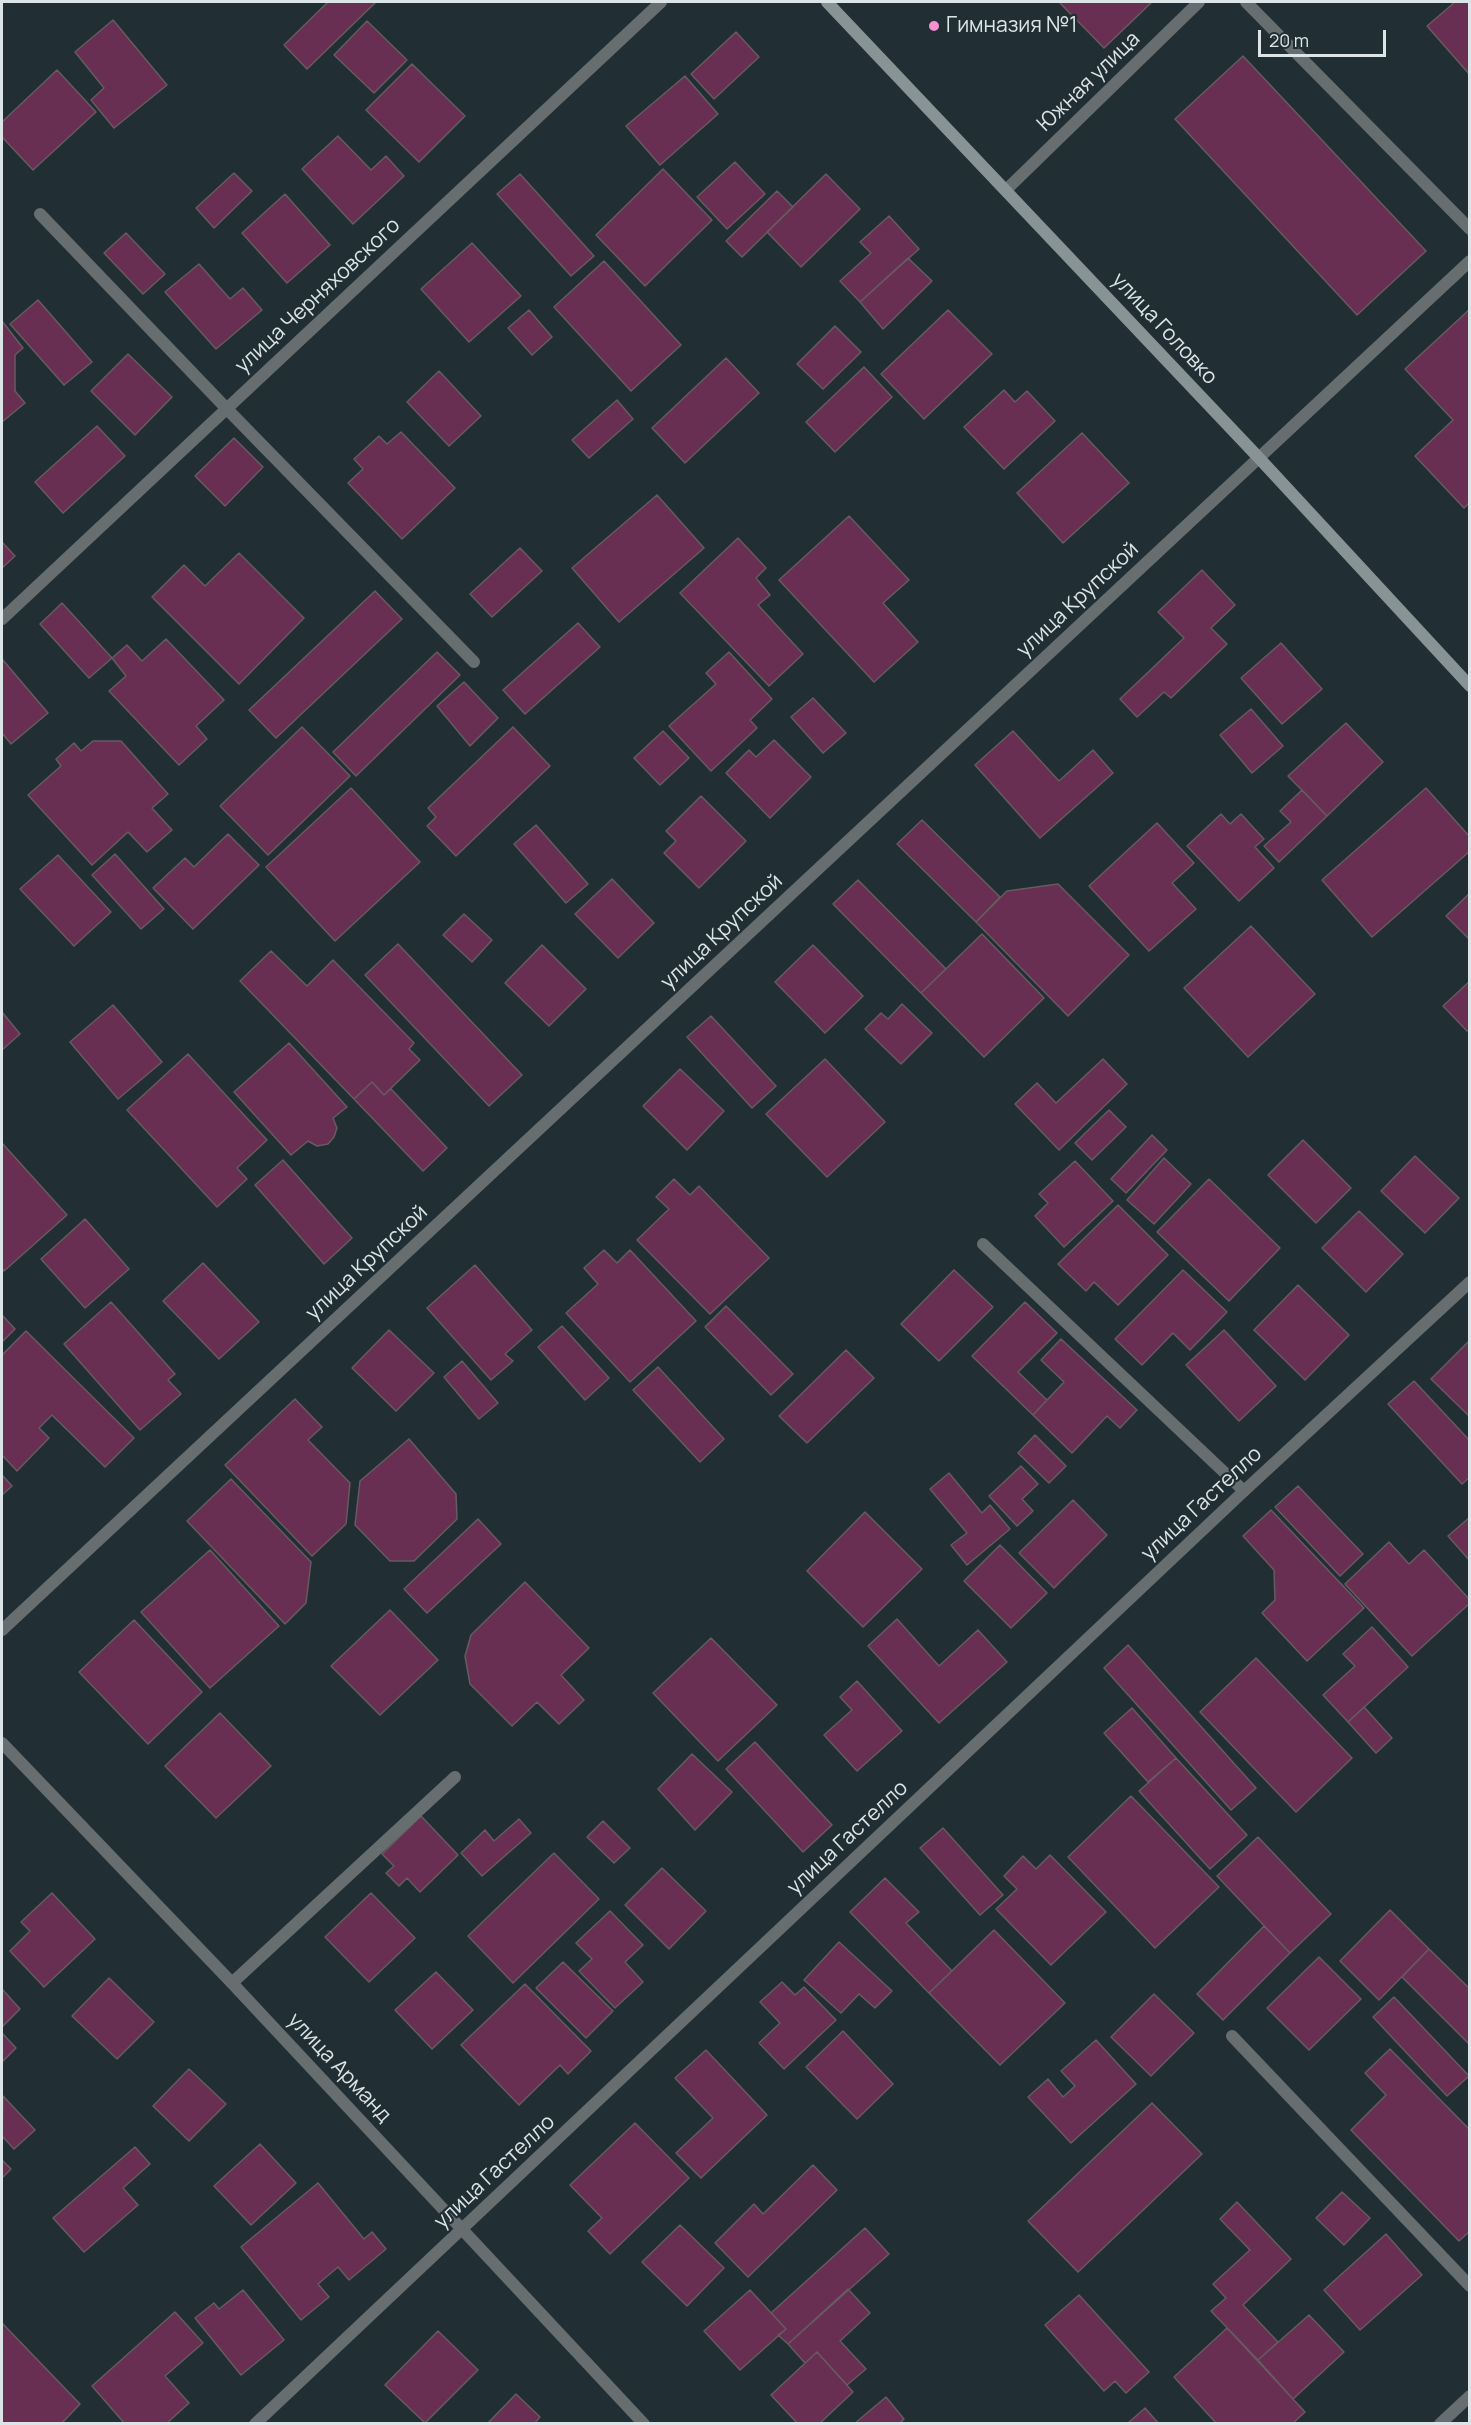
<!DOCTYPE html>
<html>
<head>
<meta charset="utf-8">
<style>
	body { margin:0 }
	#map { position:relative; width:1471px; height:2425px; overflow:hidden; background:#212f34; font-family:Manrope,sans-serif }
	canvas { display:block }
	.frame { position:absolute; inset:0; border:3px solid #dbe4e7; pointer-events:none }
	.scale { position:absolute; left:1258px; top:30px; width:128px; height:27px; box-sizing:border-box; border:3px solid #dbe4e7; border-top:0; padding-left:8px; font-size:18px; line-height:21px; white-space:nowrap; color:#dbe4e7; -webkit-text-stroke:4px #212f34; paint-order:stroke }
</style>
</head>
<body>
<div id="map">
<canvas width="1471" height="2425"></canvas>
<div class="frame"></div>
<div class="scale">20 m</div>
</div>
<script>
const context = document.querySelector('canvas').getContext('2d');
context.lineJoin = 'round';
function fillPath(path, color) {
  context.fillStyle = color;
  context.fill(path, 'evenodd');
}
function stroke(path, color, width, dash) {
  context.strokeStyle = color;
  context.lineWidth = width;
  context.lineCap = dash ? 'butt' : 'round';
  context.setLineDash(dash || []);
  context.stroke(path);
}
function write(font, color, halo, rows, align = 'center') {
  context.font = font + ' Manrope,sans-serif';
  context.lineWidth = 4.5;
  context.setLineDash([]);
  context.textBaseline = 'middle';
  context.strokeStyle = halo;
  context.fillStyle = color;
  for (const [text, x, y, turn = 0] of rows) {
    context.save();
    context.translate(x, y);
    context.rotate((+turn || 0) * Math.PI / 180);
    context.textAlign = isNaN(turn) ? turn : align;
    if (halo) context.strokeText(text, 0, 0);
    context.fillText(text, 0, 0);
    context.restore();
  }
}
const building = new Path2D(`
	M 328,2 L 376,2 L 307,69 L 284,45 Z
	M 1059,2 L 1152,2 L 1104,48 Z
	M 1455,2 L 1470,2 L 1470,75 L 1427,26 Z
	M 113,20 L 167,85 L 114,128 L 91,100 L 104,88 L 75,52 Z
	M 367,21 L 407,60 L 374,93 L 334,55 Z
	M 736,32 L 759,57 L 714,99 L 691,74 Z
	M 1243,56 L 1426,251 L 1357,315 L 1175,119 Z
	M 412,64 L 465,116 L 419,162 L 366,110 Z
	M 57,70 L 96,112 L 33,170 L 2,137 L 2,122 Z
	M 685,76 L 718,114 L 660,165 L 626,126 Z
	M 338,136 L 371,170 L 386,156 L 404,176 L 353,224 L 302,169 Z
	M 735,162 L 765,194 L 727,229 L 697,197 Z
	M 663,169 L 712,220 L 645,286 L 596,235 Z
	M 234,173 L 252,191 L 214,228 L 196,208 Z
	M 520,174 L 594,256 L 571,276 L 497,194 Z
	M 826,174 L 860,209 L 801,267 L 767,232 Z
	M 777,191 L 793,207 L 742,257 L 726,241 Z
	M 285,194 L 330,245 L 287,283 L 242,233 Z
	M 889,216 L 919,249 L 860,302 L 840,281 L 871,253 L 860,242 Z
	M 126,233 L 165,274 L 143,294 L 104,253 Z
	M 472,243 L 521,296 L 469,342 L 421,289 Z
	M 908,258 L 932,281 L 883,329 L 860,302 Z
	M 604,261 L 681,345 L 631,391 L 554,307 Z
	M 199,264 L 230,299 L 243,288 L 262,310 L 216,349 L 165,292 Z
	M 38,300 L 92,362 L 64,385 L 10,324 Z
	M 1470,309 L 1470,502 L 1464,508 L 1415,456 L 1453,420 L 1405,369 Z
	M 529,310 L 552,337 L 532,355 L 508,328 Z
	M 948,310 L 992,354 L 924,419 L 881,374 Z
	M 2,321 L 23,348 L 15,355 L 15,391 L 25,403 L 2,422 Z
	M 835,326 L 861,352 L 823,389 L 797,364 Z
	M 128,354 L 172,397 L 135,435 L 91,391 Z
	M 726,358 L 759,393 L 685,463 L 652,428 Z
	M 864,367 L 892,397 L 835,452 L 806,422 Z
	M 439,371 L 481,416 L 449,446 L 407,402 Z
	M 1004,390 L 1015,402 L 1027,391 L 1055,421 L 1004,469 L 964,427 Z
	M 617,400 L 633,419 L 589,458 L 572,440 Z
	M 97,426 L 125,456 L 63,513 L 35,482 Z
	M 401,432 L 455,488 L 402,539 L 348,483 L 363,469 L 354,459 L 379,436 L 387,444 Z
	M 1082,433 L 1129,483 L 1063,543 L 1017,493 Z
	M 234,438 L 263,467 L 225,506 L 195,476 Z
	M 657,495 L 704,548 L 619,622 L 572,568 Z
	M 849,516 L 909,580 L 883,603 L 918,642 L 874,682 L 779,580 Z
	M 738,538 L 766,568 L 756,578 L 770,595 L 758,605 L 803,654 L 769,686 L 680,593 Z
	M 2,542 L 15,556 L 2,568 Z
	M 520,548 L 542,571 L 492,617 L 470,594 Z
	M 239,553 L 304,618 L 239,684 L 152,597 L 184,565 L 205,586 Z
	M 1202,570 L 1235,605 L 1211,628 L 1227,644 L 1171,698 L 1164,692 L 1137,717 L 1120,699 L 1184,638 L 1158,612 Z
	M 375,591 L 402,619 L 276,738 L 249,710 Z
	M 62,603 L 112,658 L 89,678 L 40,624 Z
	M 578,623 L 600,647 L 525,714 L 503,690 Z
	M 166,639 L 224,700 L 196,726 L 207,739 L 179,765 L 109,691 L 126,676 L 112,658 L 127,645 L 142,661 Z
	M 1281,643 L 1322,689 L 1282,724 L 1241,678 Z
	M 437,652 L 460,675 L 356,776 L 333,752 Z
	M 729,652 L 772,699 L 750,720 L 757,728 L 711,771 L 669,726 L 716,684 L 706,673 Z
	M 2,659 L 48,713 L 11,744 L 2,733 Z
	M 464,682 L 498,718 L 470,746 L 437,706 Z
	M 813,698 L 846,733 L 823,753 L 791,717 Z
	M 1251,709 L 1283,746 L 1252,773 L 1220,735 Z
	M 1346,723 L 1383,762 L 1327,816 L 1288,776 Z
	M 302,727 L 350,776 L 268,855 L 220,806 Z
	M 513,727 L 550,766 L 456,856 L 427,826 L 436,817 L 428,808 Z
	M 663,731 L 689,758 L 660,785 L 634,758 Z
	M 1013,731 L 1059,781 L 1093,750 L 1113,773 L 1040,838 L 975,765 Z
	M 774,740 L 811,777 L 770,818 L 726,773 L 749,750 L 756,757 Z
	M 93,741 L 121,741 L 168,794 L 152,808 L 172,830 L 147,852 L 128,832 L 92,865 L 28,795 L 61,766 L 56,759 L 74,743 L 81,751 Z
	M 351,788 L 420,862 L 335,941 L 266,867 Z
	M 1426,788 L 1470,837 L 1470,851 L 1372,937 L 1322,880 Z
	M 1302,790 L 1327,816 L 1279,862 L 1264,846 L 1291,822 L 1280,811 Z
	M 701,796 L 746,841 L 699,888 L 664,853 L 676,841 L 666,831 Z
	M 1221,814 L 1230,824 L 1241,814 L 1264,839 L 1255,847 L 1274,868 L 1239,901 L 1187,846 Z
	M 922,820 L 1000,897 L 976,922 L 897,844 Z
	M 1157,823 L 1194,863 L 1172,883 L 1196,909 L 1149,951 L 1089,886 Z
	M 536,825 L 588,884 L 566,903 L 514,844 Z
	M 228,834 L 259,865 L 193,929 L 153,888 L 185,858 L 194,867 Z
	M 115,854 L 164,909 L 141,929 L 92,875 Z
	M 58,855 L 111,912 L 74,946 L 20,889 Z
	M 612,879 L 654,923 L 618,958 L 575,914 Z
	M 858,880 L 946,969 L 921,993 L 833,904 Z
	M 1058,884 L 1129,955 L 1068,1016 L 976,922 L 1007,891 Z
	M 1470,893 L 1470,940 L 1446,916 Z
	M 464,914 L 492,940 L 472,962 L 443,935 Z
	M 1251,926 L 1315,994 L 1248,1057 L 1184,988 Z
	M 982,934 L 1044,998 L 984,1057 L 921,993 Z
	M 398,944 L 522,1075 L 489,1106 L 365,975 Z
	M 542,945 L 586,989 L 549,1026 L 505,983 Z
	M 813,945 L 863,996 L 825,1033 L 775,982 Z
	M 271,951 L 307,986 L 333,960 L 414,1043 L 409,1049 L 420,1060 L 384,1095 L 372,1082 L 354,1099 L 240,981 Z
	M 1470,981 L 1470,1029 L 1467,1031 L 1443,1006 Z
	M 902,1004 L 932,1033 L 901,1064 L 865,1029 L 881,1013 L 888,1019 Z
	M 113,1005 L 162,1062 L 118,1099 L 70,1042 Z
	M 2,1012 L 20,1034 L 2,1050 Z
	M 711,1016 L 776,1086 L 752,1108 L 687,1037 Z
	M 289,1043 L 347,1107 L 333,1118 L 337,1128 L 334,1137 L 328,1144 L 317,1146 L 308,1141 L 291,1155 L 234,1092 Z
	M 188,1054 L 267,1140 L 237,1168 L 247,1179 L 217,1207 L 127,1110 Z
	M 825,1059 L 885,1122 L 827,1177 L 766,1114 Z
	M 1103,1059 L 1127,1084 L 1059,1150 L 1015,1104 L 1037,1083 L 1056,1103 Z
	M 680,1069 L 724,1111 L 687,1150 L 643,1106 Z
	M 372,1082 L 384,1095 L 391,1089 L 447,1148 L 423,1171 L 354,1099 Z
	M 1109,1110 L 1126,1127 L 1092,1160 L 1075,1143 Z
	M 1152,1135 L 1167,1150 L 1126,1193 L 1111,1179 Z
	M 1303,1140 L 1351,1188 L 1316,1223 L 1268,1175 Z
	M 2,1143 L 67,1215 L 4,1271 L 2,1268 Z
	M 1415,1156 L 1459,1198 L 1425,1233 L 1381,1191 Z
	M 1164,1158 L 1191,1184 L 1154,1224 L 1127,1200 Z
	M 283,1160 L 352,1238 L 324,1264 L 255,1185 Z
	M 1075,1161 L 1113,1201 L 1064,1247 L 1035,1216 L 1048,1203 L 1039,1194 Z
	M 674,1179 L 690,1195 L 699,1186 L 769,1258 L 710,1314 L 637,1240 L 669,1209 L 656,1197 Z
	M 1209,1179 L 1280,1248 L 1229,1301 L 1157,1232 Z
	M 1118,1205 L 1168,1255 L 1118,1305 L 1094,1282 L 1086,1291 L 1058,1264 Z
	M 1359,1211 L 1403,1254 L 1366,1292 L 1322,1248 Z
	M 85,1219 L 129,1269 L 85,1308 L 41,1259 Z
	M 604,1250 L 617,1263 L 630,1250 L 696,1321 L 630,1382 L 566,1313 L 598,1284 L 584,1268 Z
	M 203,1263 L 259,1322 L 219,1359 L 163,1301 Z
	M 475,1265 L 532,1330 L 505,1354 L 513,1361 L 491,1380 L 427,1308 Z
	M 954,1270 L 993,1307 L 939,1361 L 901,1324 Z
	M 1183,1270 L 1227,1312 L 1190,1350 L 1173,1333 L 1142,1365 L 1115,1339 Z
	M 1298,1285 L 1349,1335 L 1305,1380 L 1254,1330 Z
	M 111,1302 L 175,1374 L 168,1380 L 181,1394 L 140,1430 L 64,1344 Z
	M 1025,1302 L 1057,1333 L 1018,1372 L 1047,1400 L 1033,1415 L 972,1356 Z
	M 726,1306 L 793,1374 L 771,1395 L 705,1327 Z
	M 2,1315 L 15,1329 L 2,1342 Z
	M 562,1326 L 609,1378 L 585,1400 L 538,1347 Z
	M 389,1330 L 434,1373 L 396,1411 L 352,1368 Z
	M 1224,1330 L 1276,1386 L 1239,1421 L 1186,1365 Z
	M 26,1331 L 134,1438 L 105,1467 L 52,1415 L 39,1428 L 49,1438 L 17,1471 L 2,1455 L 2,1355 Z
	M 1061,1339 L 1137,1410 L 1120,1428 L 1107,1416 L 1072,1453 L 1033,1415 L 1064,1382 L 1041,1360 Z
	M 1468,1342 L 1470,1343 L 1470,1417 L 1431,1379 Z
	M 846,1350 L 874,1378 L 807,1443 L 779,1416 Z
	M 462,1361 L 498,1403 L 479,1419 L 444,1377 Z
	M 658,1367 L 724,1439 L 700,1462 L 633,1390 Z
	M 1414,1381 L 1470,1441 L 1470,1477 L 1462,1484 L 1388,1404 Z
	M 295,1399 L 322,1427 L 308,1440 L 350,1483 L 346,1524 L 312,1556 L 225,1465 Z
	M 1035,1435 L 1066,1466 L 1049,1483 L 1018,1453 Z
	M 409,1439 L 456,1494 L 457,1519 L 414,1561 L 390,1561 L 355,1525 L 360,1481 Z
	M 1021,1466 L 1038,1484 L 1022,1499 L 1033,1511 L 1017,1526 L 989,1496 Z
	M 949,1473 L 982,1513 L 990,1505 L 1010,1529 L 967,1565 L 951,1545 L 967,1533 L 930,1489 Z
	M 2,1475 L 12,1486 L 2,1495 Z
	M 231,1479 L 311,1562 L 306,1603 L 285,1624 L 187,1521 Z
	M 1298,1486 L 1363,1554 L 1340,1576 L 1275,1507 Z
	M 1073,1500 L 1107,1535 L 1054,1588 L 1019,1553 Z
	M 1271,1510 L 1364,1608 L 1307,1661 L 1262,1613 L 1275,1600 L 1274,1570 L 1243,1536 Z
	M 865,1512 L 922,1569 L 863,1627 L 807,1571 Z
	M 1470,1517 L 1470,1561 L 1448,1536 Z
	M 478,1519 L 501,1544 L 427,1613 L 404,1589 Z
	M 1389,1542 L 1409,1564 L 1424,1550 L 1470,1600 L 1470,1603 L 1412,1656 L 1345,1584 Z
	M 1000,1545 L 1047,1593 L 1011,1628 L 964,1581 Z
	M 210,1550 L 279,1626 L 210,1688 L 141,1612 Z
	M 525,1582 L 589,1648 L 561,1675 L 584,1700 L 559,1724 L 537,1702 L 512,1726 L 470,1684 L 465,1656 L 471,1635 Z
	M 390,1610 L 438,1660 L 380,1715 L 331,1666 Z
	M 897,1619 L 939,1666 L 978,1630 L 1007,1662 L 939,1723 L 868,1646 Z
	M 134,1620 L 202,1692 L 148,1744 L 79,1672 Z
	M 1372,1627 L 1408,1667 L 1348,1722 L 1323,1695 L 1355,1666 L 1343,1654 Z
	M 711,1638 L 777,1705 L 718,1761 L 653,1693 Z
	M 1128,1645 L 1256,1788 L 1231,1810 L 1104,1668 Z
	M 1256,1658 L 1352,1758 L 1296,1812 L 1200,1712 Z
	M 857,1681 L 902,1731 L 857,1771 L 824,1735 L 852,1710 L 840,1697 Z
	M 1364,1707 L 1392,1738 L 1376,1753 L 1348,1722 Z
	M 1132,1708 L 1176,1758 L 1148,1782 L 1104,1733 Z
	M 220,1713 L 271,1766 L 216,1818 L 165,1766 Z
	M 755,1742 L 832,1825 L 803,1852 L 726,1769 Z
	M 692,1754 L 732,1792 L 695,1830 L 658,1789 Z
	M 1176,1758 L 1247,1835 L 1210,1869 L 1139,1791 Z
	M 1131,1796 L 1219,1887 L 1155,1948 L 1068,1857 Z
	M 421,1816 L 458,1855 L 420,1892 L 407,1878 L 399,1886 L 386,1873 L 394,1866 L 382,1854 Z
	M 519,1819 L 531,1833 L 482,1876 L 461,1853 L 485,1830 L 494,1841 Z
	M 603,1821 L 630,1848 L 614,1863 L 587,1837 Z
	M 943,1828 L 1003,1895 L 980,1915 L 920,1848 Z
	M 1258,1837 L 1331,1914 L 1290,1953 L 1217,1876 Z
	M 554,1853 L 599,1899 L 513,1983 L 468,1936 Z
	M 1050,1855 L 1106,1912 L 1051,1965 L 996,1909 L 1017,1889 L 1004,1876 L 1023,1856 L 1036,1869 Z
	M 662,1868 L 706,1911 L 669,1949 L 625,1905 Z
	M 885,1878 L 919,1912 L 906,1923 L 952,1971 L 929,1993 L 850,1912 Z
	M 52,1893 L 95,1939 L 44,1987 L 10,1951 L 30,1931 L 21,1922 Z
	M 371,1893 L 415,1938 L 369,1982 L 325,1937 Z
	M 1390,1910 L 1429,1949 L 1379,2000 L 1340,1961 Z
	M 610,1911 L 643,1945 L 625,1962 L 643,1982 L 615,2008 L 579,1971 L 592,1959 L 576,1943 Z
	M 1264,1926 L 1290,1953 L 1223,2020 L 1197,1994 Z
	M 994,1930 L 1065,2003 L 1000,2065 L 929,1993 Z
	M 839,1942 L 892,1991 L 875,2008 L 859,1994 L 841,2013 L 804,1980 Z
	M 1429,1949 L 1470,1989 L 1470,2045 L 1402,1977 Z
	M 1319,1957 L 1361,1999 L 1309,2050 L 1267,2008 Z
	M 563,1962 L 613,2011 L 586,2038 L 536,1988 Z
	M 436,1972 L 473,2010 L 432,2049 L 395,2010 Z
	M 109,1978 L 154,2022 L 117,2059 L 72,2016 Z
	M 782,1982 L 795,1995 L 804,1987 L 836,2020 L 784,2069 L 759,2043 L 780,2023 L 760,2002 Z
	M 525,1984 L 591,2051 L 568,2074 L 560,2065 L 519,2105 L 461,2045 Z
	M 2,1989 L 20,2009 L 2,2027 Z
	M 1154,1994 L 1194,2033 L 1151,2076 L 1111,2037 Z
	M 1394,1997 L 1469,2076 L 1447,2096 L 1373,2017 Z
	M 843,2031 L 893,2084 L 857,2119 L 806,2067 Z
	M 2,2033 L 16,2048 L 2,2062 Z
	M 1096,2040 L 1136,2084 L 1071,2143 L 1028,2097 L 1048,2079 L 1063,2097 L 1075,2086 L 1061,2071 Z
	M 1390,2049 L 1470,2130 L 1470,2231 L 1459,2241 L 1351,2130 L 1386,2095 L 1365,2073 Z
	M 706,2050 L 767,2115 L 701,2178 L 676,2153 L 713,2118 L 675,2078 Z
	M 189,2069 L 226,2104 L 189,2141 L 153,2106 Z
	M 3,2096 L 35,2130 L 14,2149 L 2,2136 Z
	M 1152,2103 L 1202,2154 L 1078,2272 L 1028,2221 Z
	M 635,2123 L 689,2178 L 610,2254 L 588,2231 L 602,2218 L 570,2185 Z
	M 260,2144 L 296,2183 L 251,2225 L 214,2186 Z
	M 135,2147 L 150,2164 L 123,2188 L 138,2205 L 84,2252 L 53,2218 Z
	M 2,2160 L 11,2169 L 2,2178 Z
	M 813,2165 L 837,2190 L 748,2277 L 715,2243 L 754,2204 L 763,2214 Z
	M 318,2183 L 364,2239 L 372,2232 L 386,2249 L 349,2280 L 338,2267 L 318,2284 L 329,2297 L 301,2320 L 241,2247 Z
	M 1342,2192 L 1370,2218 L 1344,2245 L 1316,2218 Z
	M 1237,2202 L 1291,2259 L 1243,2305 L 1278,2342 L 1258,2360 L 1211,2311 L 1226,2298 L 1213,2284 L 1250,2250 L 1220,2219 Z
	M 680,2225 L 724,2268 L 687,2306 L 642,2262 Z
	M 865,2228 L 889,2254 L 788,2344 L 778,2335 L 786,2329 L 771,2313 Z
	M 1386,2234 L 1422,2275 L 1360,2330 L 1324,2290 Z
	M 848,2289 L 870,2313 L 840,2341 L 866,2369 L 847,2385 L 817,2352 L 805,2363 L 788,2344 Z
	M 243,2290 L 284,2340 L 241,2375 L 195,2318 L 214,2303 L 219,2309 Z
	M 750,2290 L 786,2329 L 740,2370 L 704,2331 Z
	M 1079,2295 L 1149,2372 L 1126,2393 L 1115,2381 L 1104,2391 L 1045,2325 Z
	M 175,2312 L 203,2343 L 165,2376 L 189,2403 L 166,2424 L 125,2424 L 92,2386 Z
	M 1309,2315 L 1344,2352 L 1293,2399 L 1258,2360 Z
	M 2,2323 L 80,2404 L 61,2424 L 2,2424 Z
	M 1227,2328 L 1305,2412 L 1292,2424 L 1217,2424 L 1174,2377 Z
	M 438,2331 L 478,2370 L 425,2423 L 385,2385 Z
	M 817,2352 L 853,2392 L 819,2424 L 798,2424 L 771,2395 Z
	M 516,2394 L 540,2417 L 534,2424 L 487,2424 Z
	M 886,2397 L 904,2419 L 899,2424 L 854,2424 Z
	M 1145,2408 L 1159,2424 L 1127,2424 Z`);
const lane = new Path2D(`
	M 1246,2 L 1470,229
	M 40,214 L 227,409 L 474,662
	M 983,1244 L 1244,1491
	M 232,1983 L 455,1777
	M 1232,2036 L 1470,2286`);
const street = new Path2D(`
	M 1006,190 L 1199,2
	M 2,619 L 661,2
	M 2,1630 L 1470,261
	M 2,1743 L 232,1983 L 644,2424
	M 255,2424 L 1244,1491 L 1470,1282
	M 1440,2424 L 1470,2396`);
const secondary = new Path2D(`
	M 827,2 L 1259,458 L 1470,686`);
const markers = [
	[934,26,6,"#f690cf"]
];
const poiNames = [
	["Гимназия №1",946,26]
];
const streetNames = [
	["Южная улица",1089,82,-44],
	["улица Черняховского",318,296,-43],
	["улица Головко",1164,329,47],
	["улица Крупской",1078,600,-43],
	["улица Крупской",722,932,-43],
	["улица Крупской",367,1263,-43],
	["улица Гастелло",1202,1504,-43],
	["улица Гастелло",848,1838,-43],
	["улица Арманд",339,2068,47],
	["улица Гастелло",495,2172,-43]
];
fillPath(building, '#682f53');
stroke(building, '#675a61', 1.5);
stroke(lane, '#676e70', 12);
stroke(street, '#676e70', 12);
stroke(secondary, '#889396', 12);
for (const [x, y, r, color] of markers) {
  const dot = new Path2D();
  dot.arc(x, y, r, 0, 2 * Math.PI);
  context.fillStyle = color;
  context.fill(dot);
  stroke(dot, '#212f34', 2);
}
write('21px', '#dbe4e7', '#212f34', poiNames, 'left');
write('21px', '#dbe4e7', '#212f34', streetNames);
</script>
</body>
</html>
